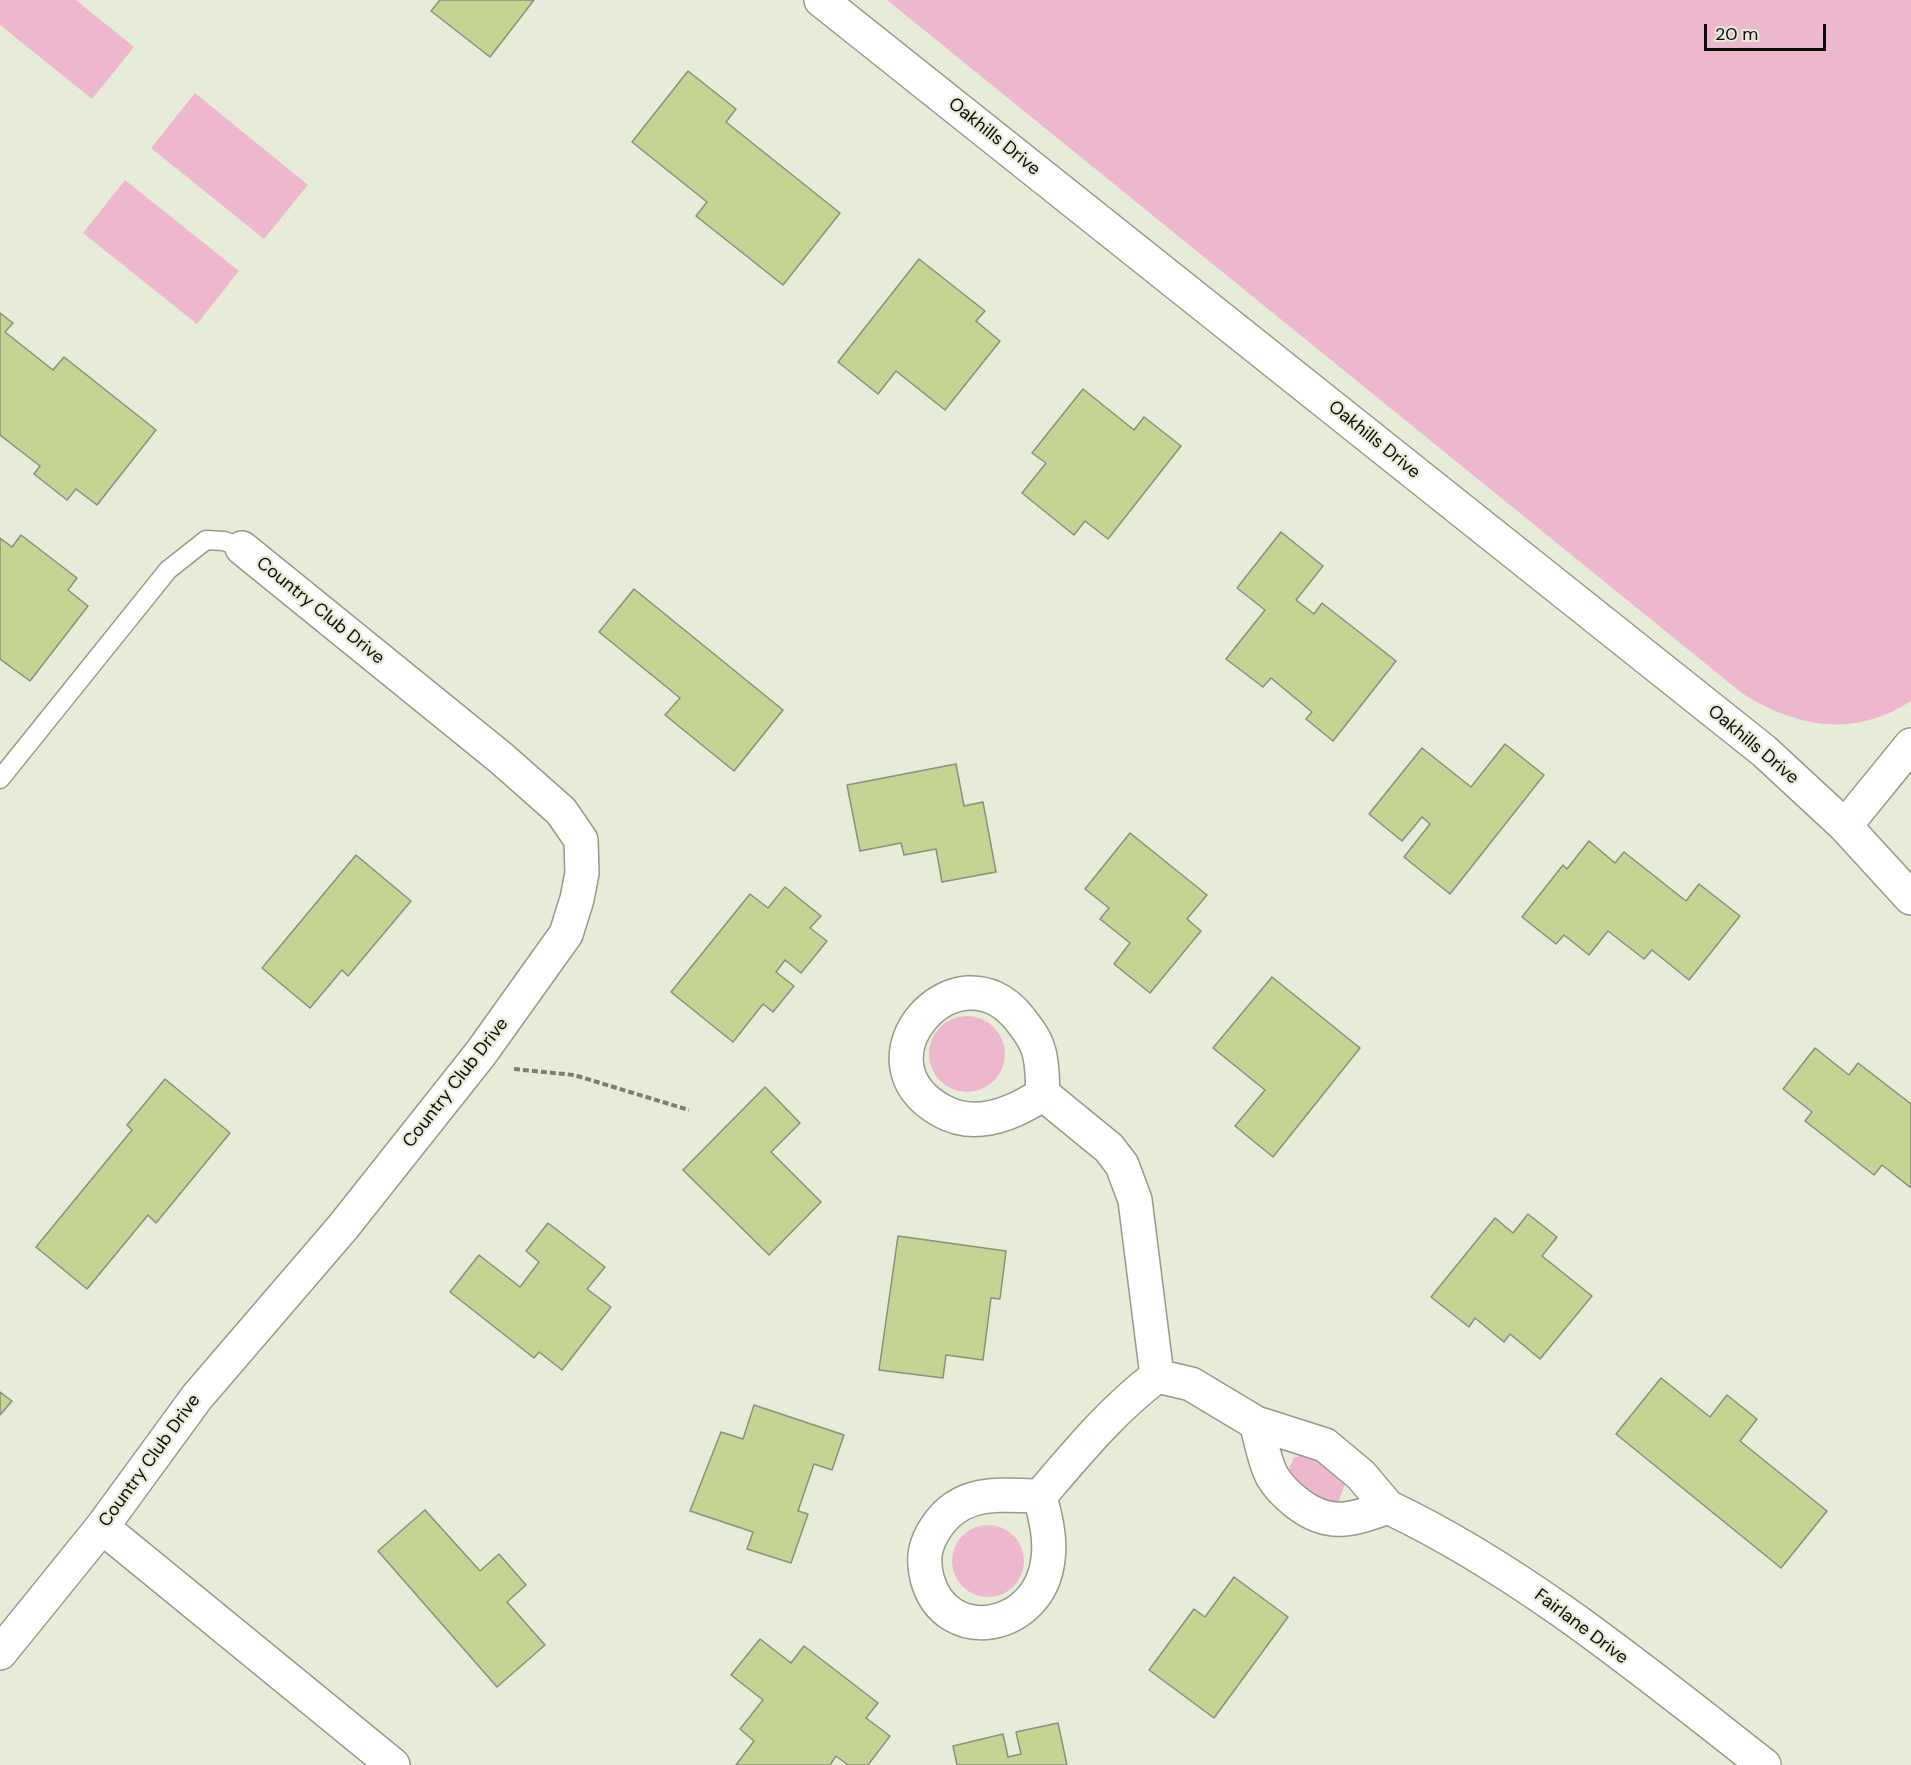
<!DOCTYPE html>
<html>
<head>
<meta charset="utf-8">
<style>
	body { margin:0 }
	#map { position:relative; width:1911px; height:1765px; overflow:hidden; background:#e7ecd9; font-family:"DM Sans",sans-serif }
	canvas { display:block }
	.scale { position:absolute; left:1704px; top:24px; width:122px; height:27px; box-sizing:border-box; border:3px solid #0b0c06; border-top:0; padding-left:8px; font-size:18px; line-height:21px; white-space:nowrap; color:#0b0c06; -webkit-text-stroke:4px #e7ecd9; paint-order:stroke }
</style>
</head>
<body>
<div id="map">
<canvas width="1911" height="1765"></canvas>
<div class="scale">20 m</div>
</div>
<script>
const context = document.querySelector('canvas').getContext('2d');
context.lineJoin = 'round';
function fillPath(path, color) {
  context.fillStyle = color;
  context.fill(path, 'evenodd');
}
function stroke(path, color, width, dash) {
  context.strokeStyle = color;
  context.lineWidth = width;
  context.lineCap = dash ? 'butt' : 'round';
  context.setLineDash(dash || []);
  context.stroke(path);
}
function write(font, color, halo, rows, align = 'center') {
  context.font = font + ' "DM Sans",sans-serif';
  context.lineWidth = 4.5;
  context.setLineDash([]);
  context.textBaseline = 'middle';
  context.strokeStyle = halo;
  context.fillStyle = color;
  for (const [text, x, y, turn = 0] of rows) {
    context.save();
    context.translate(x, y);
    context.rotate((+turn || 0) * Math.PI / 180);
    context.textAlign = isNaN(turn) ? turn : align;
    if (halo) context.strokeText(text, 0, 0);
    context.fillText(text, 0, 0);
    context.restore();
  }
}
const green = new Path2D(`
	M 0,0 L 76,0 L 134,47 L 92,99 L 0,25 Z
	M 887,0 L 1911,0 L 1911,701 C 1854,738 1798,728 1743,694 Z
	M 195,93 L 308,185 L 264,239 L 151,148 Z
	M 125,180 L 239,271 L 197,324 L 83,233 Z
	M929 1054a38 38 0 1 1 76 0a38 38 0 1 1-76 0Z
	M 1302,1455 L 1320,1460 L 1346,1481 L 1338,1503 L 1328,1506 L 1297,1492 L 1288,1471 L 1294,1458 Z
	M952 1561a36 36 0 1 1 72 0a36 36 0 1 1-72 0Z`);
const building = new Path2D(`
	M 440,0 L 534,0 L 490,57 L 431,11 Z
	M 688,71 L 736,109 L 726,122 L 840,213 L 783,285 L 696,216 L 707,202 L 632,142 Z
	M 919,259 L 985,311 L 976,321 L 1000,341 L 945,410 L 896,371 L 878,394 L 838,362 Z
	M 0,313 L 13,323 L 5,332 L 53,370 L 64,357 L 156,430 L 97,505 L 76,489 L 67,500 L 34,474 L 40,466 L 0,435 Z
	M 1083,389 L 1134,430 L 1144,417 L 1181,446 L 1108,539 L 1085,521 L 1074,535 L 1022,493 L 1046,463 L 1032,453 Z
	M 1281,532 L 1323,566 L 1296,600 L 1314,614 L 1322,603 L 1396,661 L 1333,741 L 1306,719 L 1312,712 L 1271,678 L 1263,687 L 1226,659 L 1265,610 L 1237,588 Z
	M 21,535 L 77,578 L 68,590 L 88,606 L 30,681 L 0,659 L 0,538 L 12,547 Z
	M 634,589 L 783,710 L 734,771 L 665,715 L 680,698 L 599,632 Z
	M 1505,744 L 1544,775 L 1450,894 L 1404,857 L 1430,824 L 1422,817 L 1402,841 L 1369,814 L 1422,748 L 1471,787 Z
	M 956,764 L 964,806 L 983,802 L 996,872 L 942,882 L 936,849 L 904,855 L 901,843 L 860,851 L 847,785 Z
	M 1130,833 L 1207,895 L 1187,919 L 1201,931 L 1150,993 L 1114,964 L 1130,943 L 1100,919 L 1109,908 L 1085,889 Z
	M 1589,841 L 1615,863 L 1624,852 L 1686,901 L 1699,884 L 1740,916 L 1689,980 L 1652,950 L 1644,959 L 1608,931 L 1589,955 L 1564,935 L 1556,944 L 1522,917 L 1563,865 L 1567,869 Z
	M 356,855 L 411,901 L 348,976 L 342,970 L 310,1008 L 262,968 Z
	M 785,887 L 821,916 L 810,928 L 827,941 L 801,973 L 785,960 L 776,972 L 794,986 L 773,1012 L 763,1004 L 733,1042 L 671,992 L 750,894 L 768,908 Z
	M 1272,977 L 1360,1048 L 1273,1157 L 1235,1126 L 1265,1090 L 1213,1048 Z
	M 1815,1048 L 1849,1075 L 1858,1063 L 1911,1104 L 1911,1188 L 1882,1165 L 1874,1175 L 1805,1121 L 1812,1112 L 1783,1089 Z
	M 165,1079 L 230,1133 L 156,1223 L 148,1215 L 87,1289 L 36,1247 L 132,1130 L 127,1125 Z
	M 765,1087 L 800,1123 L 771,1152 L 821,1202 L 769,1255 L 683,1170 Z
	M 1528,1214 L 1557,1237 L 1542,1256 L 1592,1296 L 1540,1359 L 1510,1334 L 1504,1342 L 1475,1318 L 1469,1327 L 1431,1297 L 1495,1218 L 1513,1233 Z
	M 548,1223 L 605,1267 L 587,1289 L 611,1307 L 562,1370 L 539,1352 L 534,1358 L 450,1292 L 479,1255 L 520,1287 L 539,1262 L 526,1251 Z
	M 898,1236 L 1006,1251 L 1000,1299 L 991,1298 L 983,1360 L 946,1355 L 943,1378 L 879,1370 Z
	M 1661,1378 L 1710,1417 L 1727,1395 L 1757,1419 L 1740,1441 L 1827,1511 L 1781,1568 L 1616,1434 Z
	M 0,1392 L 12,1401 L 0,1415 Z
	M 754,1405 L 844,1435 L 832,1470 L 814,1464 L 798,1511 L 808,1514 L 791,1563 L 747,1549 L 753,1532 L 690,1511 L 721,1432 L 743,1439 Z
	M 425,1510 L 480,1571 L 499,1554 L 526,1585 L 507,1602 L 545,1645 L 497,1687 L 378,1551 Z
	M 1234,1577 L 1288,1617 L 1214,1718 L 1149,1670 L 1194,1609 L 1205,1617 Z
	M 760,1639 L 791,1663 L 804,1646 L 878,1703 L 866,1718 L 890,1736 L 868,1765 L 848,1765 L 836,1756 L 830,1765 L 736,1765 L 754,1741 L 740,1729 L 763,1700 L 731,1675 Z
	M 1058,1723 L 1067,1765 L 957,1765 L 953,1746 L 1003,1734 L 1008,1757 L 1021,1754 L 1016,1732 Z`);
const path = new Path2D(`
	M 514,1069 L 574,1075 L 689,1110`);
const lane = new Path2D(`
	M 0,779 L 168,570 L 206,540 L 224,541 L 242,548`);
const street = new Path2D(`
	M 821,0 L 1764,751 L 1845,826 L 1911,898
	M 1845,826 L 1911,745
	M 1043,1094 C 1013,1114 976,1130 942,1111 C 850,1061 957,941 1019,1018 C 1026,1027 1035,1038 1038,1049 C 1043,1062 1042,1080 1043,1094 L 1109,1148 L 1122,1165 L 1135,1200 L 1157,1376
	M 1157,1376 L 1191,1384 L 1256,1423 L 1325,1445 L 1361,1475 L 1388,1507 C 1352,1520 1329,1528 1297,1503 C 1288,1496 1278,1486 1272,1476 C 1264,1461 1261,1439 1256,1423
	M 1040,1496 C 1045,1516 1051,1538 1048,1559 C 1041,1630 946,1649 927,1578 C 923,1561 924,1549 932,1534 C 957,1489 995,1495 1040,1496 C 1077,1453 1112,1410 1157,1376
	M 1388,1507 C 1523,1571 1646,1673 1764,1765
	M 102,1527 L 393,1765
	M 0,1653 L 102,1527 L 197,1397 L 343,1227 L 481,1053 L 566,934 L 577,899 L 582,873 L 581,840 L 561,811 L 501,758 L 242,548`);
const streetNames = [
	["Oakhills Drive",994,137,39],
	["Oakhills Drive",1374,440,39],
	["Country Club Drive",320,611,39],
	["Oakhills Drive",1753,745,40],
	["Country Club Drive",456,1083,-52],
	["Country Club Drive",150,1461,-54],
	["Fairlane Drive",1581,1627,37]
];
fillPath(green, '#edb8cd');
fillPath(building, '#c5d393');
stroke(building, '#8b8f7d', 1.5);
stroke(lane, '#969a88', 21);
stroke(street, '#969a88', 36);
stroke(path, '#7b7e72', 4, [6, 3]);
stroke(lane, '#fff', 18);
stroke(street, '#fff', 33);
write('18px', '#0b0c06', '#e7ecd9', streetNames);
</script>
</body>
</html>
